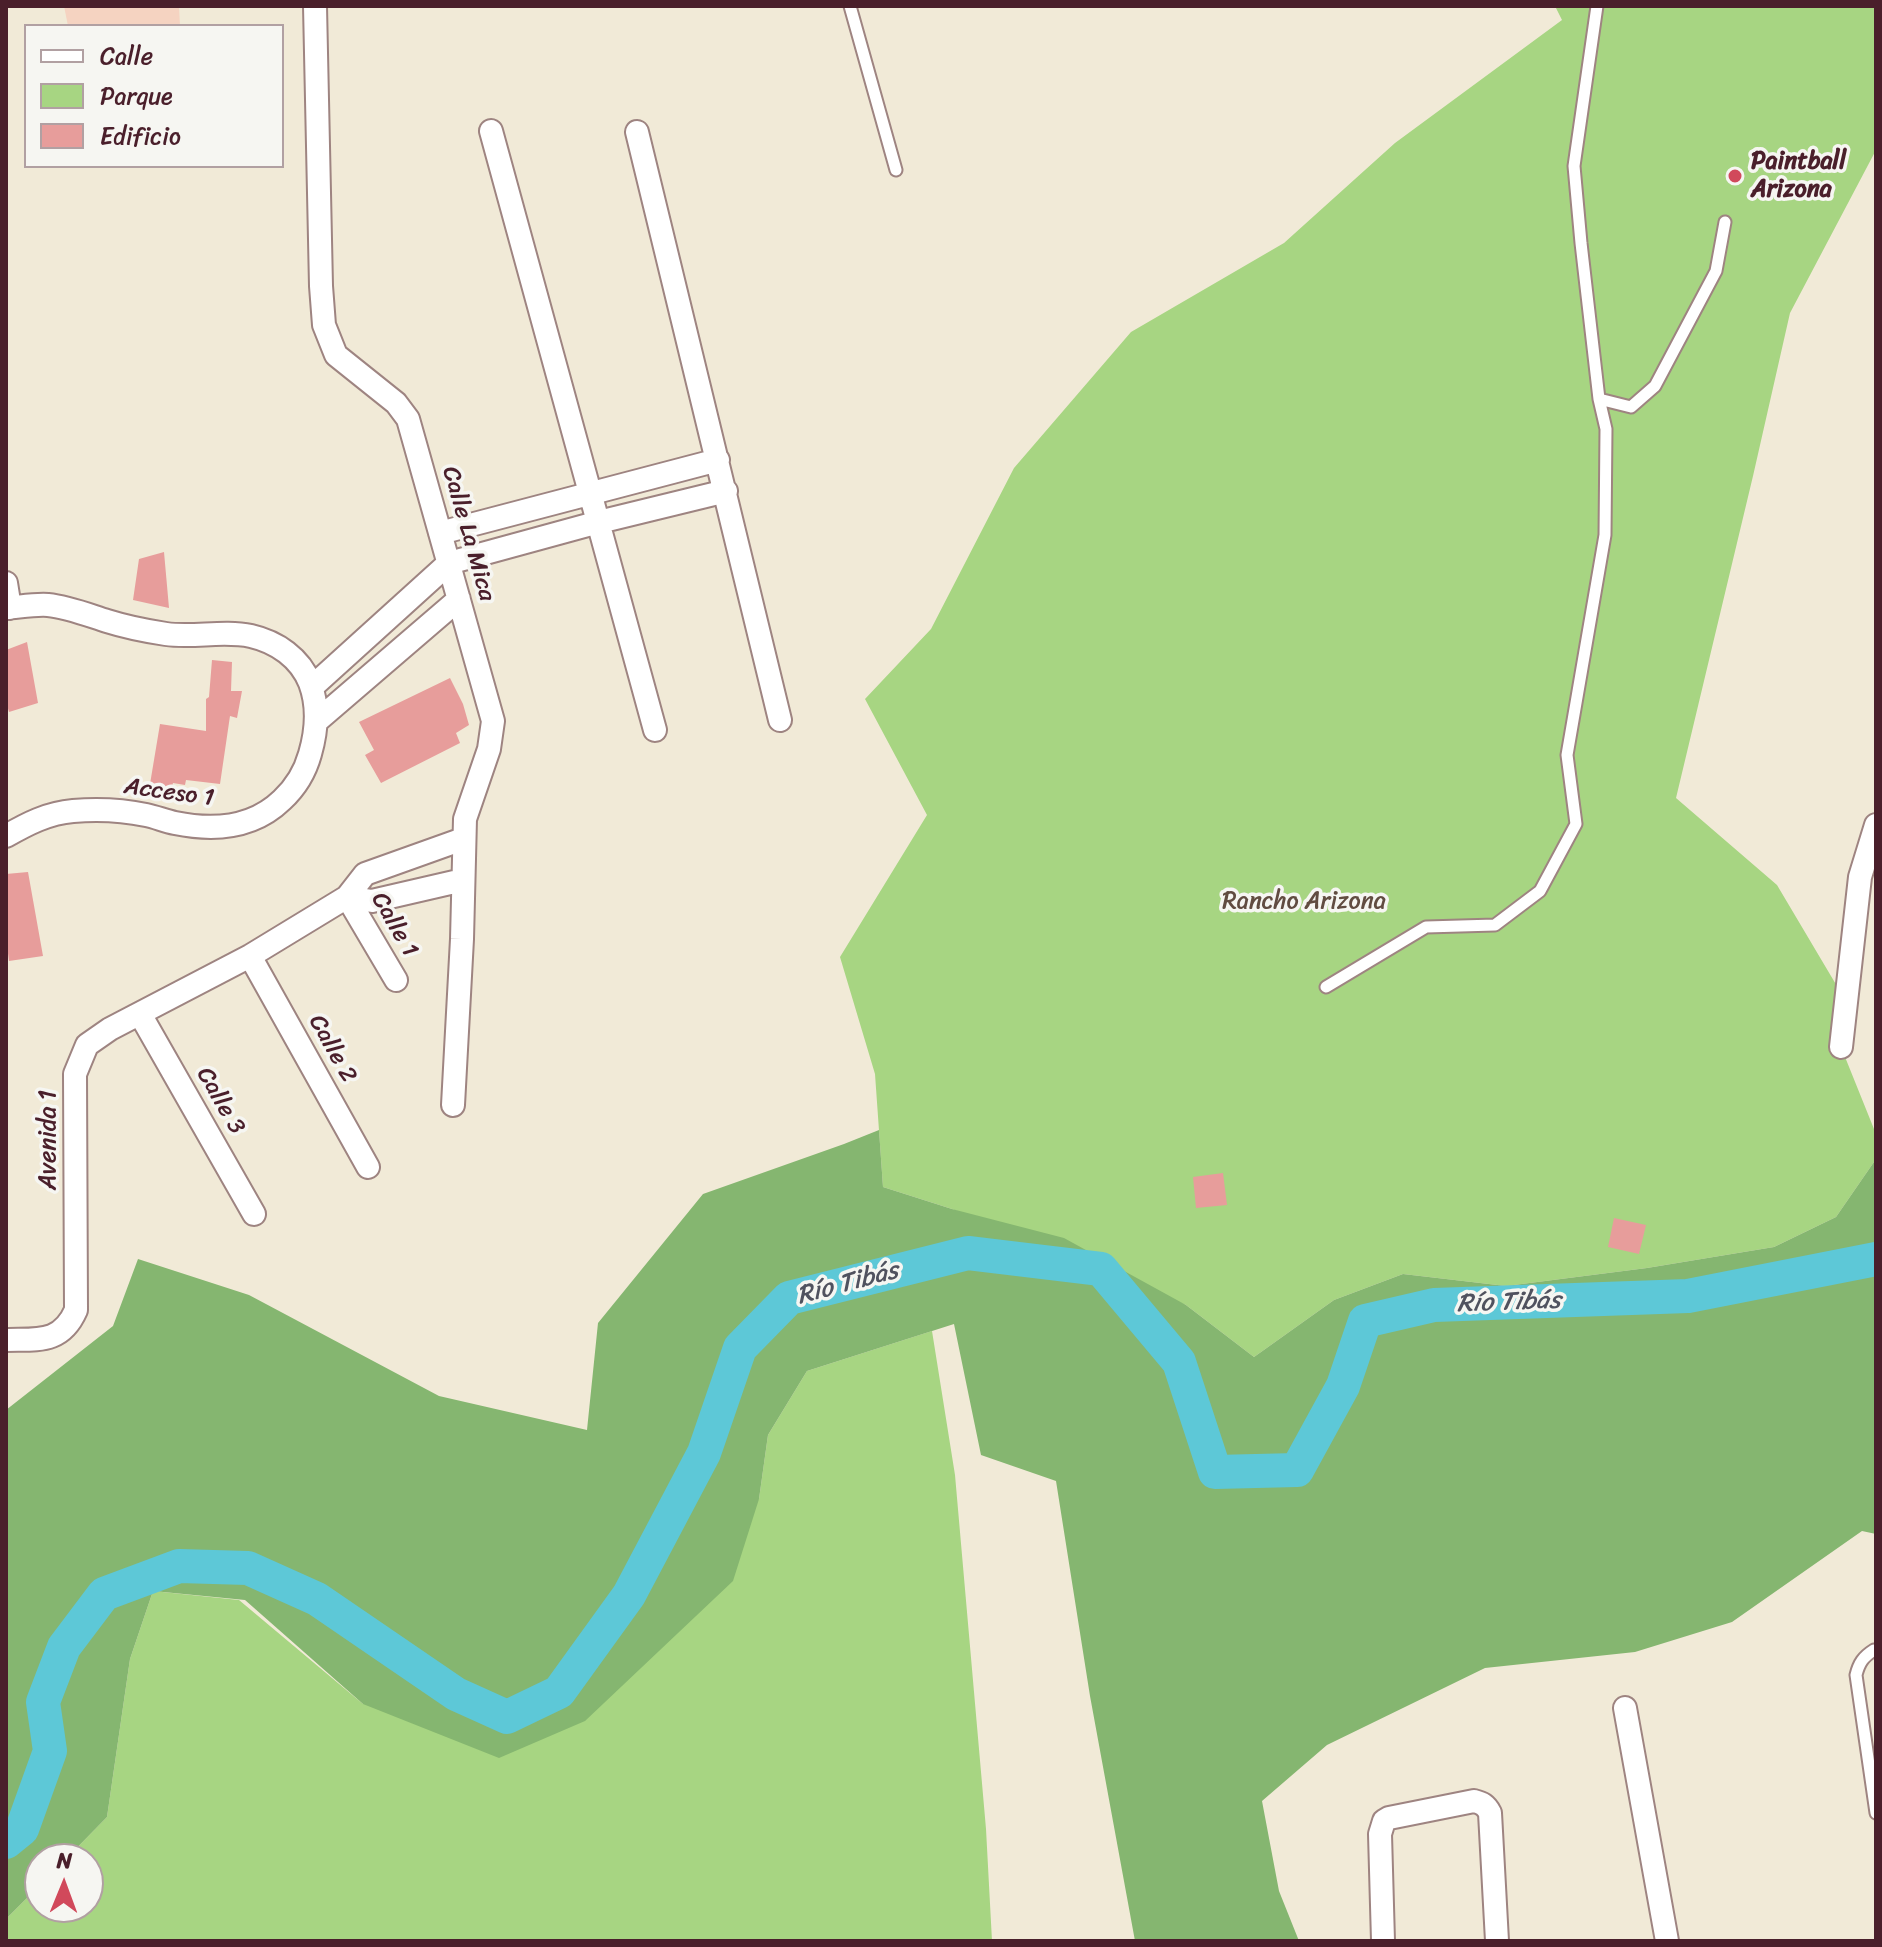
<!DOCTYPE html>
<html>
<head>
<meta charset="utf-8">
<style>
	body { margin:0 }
	#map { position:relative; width:1882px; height:1947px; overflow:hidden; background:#f1ead7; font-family:Sriracha,sans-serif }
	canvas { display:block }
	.frame { position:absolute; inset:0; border:8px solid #4a1f2b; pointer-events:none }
	.legend { position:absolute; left:24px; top:24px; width:260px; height:144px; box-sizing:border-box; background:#f6f6f2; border:2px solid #b1a0a2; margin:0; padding:10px 14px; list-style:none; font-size:24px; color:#4a1f2b }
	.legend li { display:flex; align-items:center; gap:16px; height:40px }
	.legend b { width:40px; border:2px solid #b1a0a2 }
	.north { position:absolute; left:24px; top:1843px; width:80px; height:80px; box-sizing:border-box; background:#f6f6f2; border:2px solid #b1a0a2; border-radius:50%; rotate:1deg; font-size:22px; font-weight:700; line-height:32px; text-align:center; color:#4a1f2b }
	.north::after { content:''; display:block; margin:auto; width:28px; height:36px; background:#d1495b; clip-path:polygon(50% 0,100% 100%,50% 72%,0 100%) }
</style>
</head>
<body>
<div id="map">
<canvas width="1882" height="1947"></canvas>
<div class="frame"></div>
<ul class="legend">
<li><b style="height:10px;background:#fff"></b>Calle</li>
<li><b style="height:22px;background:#a7d582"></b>Parque</li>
<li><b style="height:22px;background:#e79d9b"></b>Edificio</li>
</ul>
<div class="north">N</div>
</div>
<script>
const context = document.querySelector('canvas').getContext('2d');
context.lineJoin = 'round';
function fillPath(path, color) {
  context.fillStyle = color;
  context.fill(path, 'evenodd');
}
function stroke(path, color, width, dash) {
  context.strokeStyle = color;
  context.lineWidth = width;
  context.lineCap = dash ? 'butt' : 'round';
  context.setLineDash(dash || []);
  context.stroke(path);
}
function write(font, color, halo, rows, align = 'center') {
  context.font = font + ' Sriracha,sans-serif';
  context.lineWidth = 7;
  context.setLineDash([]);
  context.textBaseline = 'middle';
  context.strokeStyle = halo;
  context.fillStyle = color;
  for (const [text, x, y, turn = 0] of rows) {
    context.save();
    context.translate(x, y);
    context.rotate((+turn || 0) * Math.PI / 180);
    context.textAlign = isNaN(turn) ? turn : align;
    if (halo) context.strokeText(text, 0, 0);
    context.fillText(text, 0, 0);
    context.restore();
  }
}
const built = new Path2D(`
	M 64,6 L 179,6 L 180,26 L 68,26 Z`);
const green = new Path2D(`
	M 1555,6 L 1876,6 L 1876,150 L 1790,313 L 1753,476 L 1676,798 L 1777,885 L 1847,1003 L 1841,1047 L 1876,1134 L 1876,1159 L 1836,1217 L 1774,1247 L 1647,1268 L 1506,1286 L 1403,1274 L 1334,1300 L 1254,1357 L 1186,1305 L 952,1209 L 883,1187 L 875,1074 L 840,957 L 927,815 L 865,699 L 931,629 L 1014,468 L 1131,332 L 1284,243 L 1395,143 L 1562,20 Z
	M 932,1331 L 955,1475 L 986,1829 L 992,1941 L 6,1941 L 6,1919 L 40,1885 L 40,1907 L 88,1907 L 88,1859 L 66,1859 L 107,1817 L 130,1659 L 153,1591 L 239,1600 L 363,1704 L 759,1499 L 768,1435 L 807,1371 Z`);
const forest = new Path2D(`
	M 879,1130 L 883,1187 L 952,1209 L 1064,1238 L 1186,1305 L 1254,1357 L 1334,1300 L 1403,1274 L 1506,1286 L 1647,1268 L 1774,1247 L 1836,1217 L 1876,1159 L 1876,1534 L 1862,1531 L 1732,1622 L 1635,1652 L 1485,1668 L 1327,1745 L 1262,1801 L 1279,1891 L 1299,1941 L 1135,1941 L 1090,1696 L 1056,1481 L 981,1455 L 954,1324 L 807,1371 L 768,1435 L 759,1499 L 733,1581 L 585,1721 L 499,1758 L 363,1704 L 245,1600 L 153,1591 L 130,1659 L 107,1817 L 66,1859 L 40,1859 L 40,1885 L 6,1919 L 6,1410 L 113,1326 L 138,1259 L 249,1295 L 439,1396 L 587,1430 L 598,1323 L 703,1194 L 844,1144 Z`);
const river = new Path2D(`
	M 6,1842 L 22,1829 L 50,1751 L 43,1702 L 64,1647 L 104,1594 L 179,1566 L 248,1568 L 317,1599 L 456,1694 L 507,1717 L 559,1692 L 629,1595 L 704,1453 L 740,1348 L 789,1298 L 968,1253 L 1101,1269 L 1179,1362 L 1215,1472 L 1297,1470 L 1343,1386 L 1365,1321 L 1434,1305 L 1688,1296 L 1876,1259`);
const building = new Path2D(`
	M 164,552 L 169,608 L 133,600 L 139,559 Z
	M 27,642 L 38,703 L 9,712 L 6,701 L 6,650 Z
	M 212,660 L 232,662 L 231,691 L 242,691 L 237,718 L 230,716 L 220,784 L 186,780 L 185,785 L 173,783 L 171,790 L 150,784 L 160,724 L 206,731 L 206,699 L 209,697 Z
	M 450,678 L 463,704 L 469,725 L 456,733 L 460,743 L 381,783 L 365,755 L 374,750 L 359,722 Z
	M 28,872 L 43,956 L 9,961 L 6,938 L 6,874 Z
	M 1223,1173 L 1227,1205 L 1196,1208 L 1193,1177 Z
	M 1614,1218 L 1646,1225 L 1639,1254 L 1608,1247 Z`);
const service = new Path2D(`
	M 850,6 L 896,170
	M 1599,399 L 1631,407 L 1655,386 L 1716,271 L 1725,222
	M 1326,987 L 1426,927 L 1495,925 L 1540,891 L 1576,824 L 1567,755 L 1605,535 L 1606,429 L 1599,399 L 1581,243 L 1574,166 L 1597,6
	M 1874,1650 C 1863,1657 1859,1663 1856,1675 L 1876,1813`);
const minor = new Path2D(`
	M 315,6 L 321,286 L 324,325 L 336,355 L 396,403 L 408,419 L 493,721 L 489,749 L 465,819 L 462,939 L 453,1105
	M 491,131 L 655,730
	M 637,132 L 780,720
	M 440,533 L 718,460
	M 6,583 L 10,608
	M 6,608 C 19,607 35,604 48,605 C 68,607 88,615 107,621 C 126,627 146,631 166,634 C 194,638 223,630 251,636 C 277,642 300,658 310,683 C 319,707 317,730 310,754 C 305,772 296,787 282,800 C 253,828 214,831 175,823 C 165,821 156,817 146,815 C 122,810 97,809 73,811 C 48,813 27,824 6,836
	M 312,687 L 449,563 L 599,522 L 726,491
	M 317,721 L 459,599
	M 347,897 L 372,901 L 463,880
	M 347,897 L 396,980
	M 250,956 L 368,1167
	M 140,1014 L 254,1214
	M 1841,1047 L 1860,877 L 1876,825
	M 6,1340 C 38,1339 61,1344 76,1310 L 75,1074 L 87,1045 L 110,1029 L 250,956 L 347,897 L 365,874 L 463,839
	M 1625,1708 L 1667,1941
	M 1383,1941 L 1380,1834 L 1384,1821 L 1389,1818 L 1474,1801 C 1482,1803 1486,1805 1490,1813 L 1497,1941`);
const markers = [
	[1735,176,8,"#d1495b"]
];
const poiNames = [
	["Paintball",1751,162],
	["Arizona",1751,190]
];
const streetNames = [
	["Calle La Mica",468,534,74],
	["Acceso 1",169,793,8],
	["Calle 1",394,925,60],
	["Calle 2",332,1049,61],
	["Calle 3",220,1101,60],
	["Avenida 1",49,1140,-90]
];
const parkNames = [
	["Rancho Arizona",1304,902]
];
const waterNames = [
	["Río Tibás",848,1284,-15],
	["Río Tibás",1509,1303,-2]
];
fillPath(built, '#f5d3c1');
fillPath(green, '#a7d582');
fillPath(forest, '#85b670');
stroke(river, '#5dc8d7', 34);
fillPath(building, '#e79d9b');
stroke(service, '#9e8481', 15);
stroke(minor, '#9e8481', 26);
stroke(service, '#fff', 11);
stroke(minor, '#fff', 22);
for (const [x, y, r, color] of markers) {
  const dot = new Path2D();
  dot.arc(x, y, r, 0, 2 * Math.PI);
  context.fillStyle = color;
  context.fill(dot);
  stroke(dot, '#f6f6f2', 3);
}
write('bold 24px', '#4a1f2b', '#f6f6f2', poiNames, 'left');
write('24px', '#4a1f2b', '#f6f6f2', streetNames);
write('24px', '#614c41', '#f6f6f2', parkNames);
write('italic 26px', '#50525f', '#f6f6f2', waterNames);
</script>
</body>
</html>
